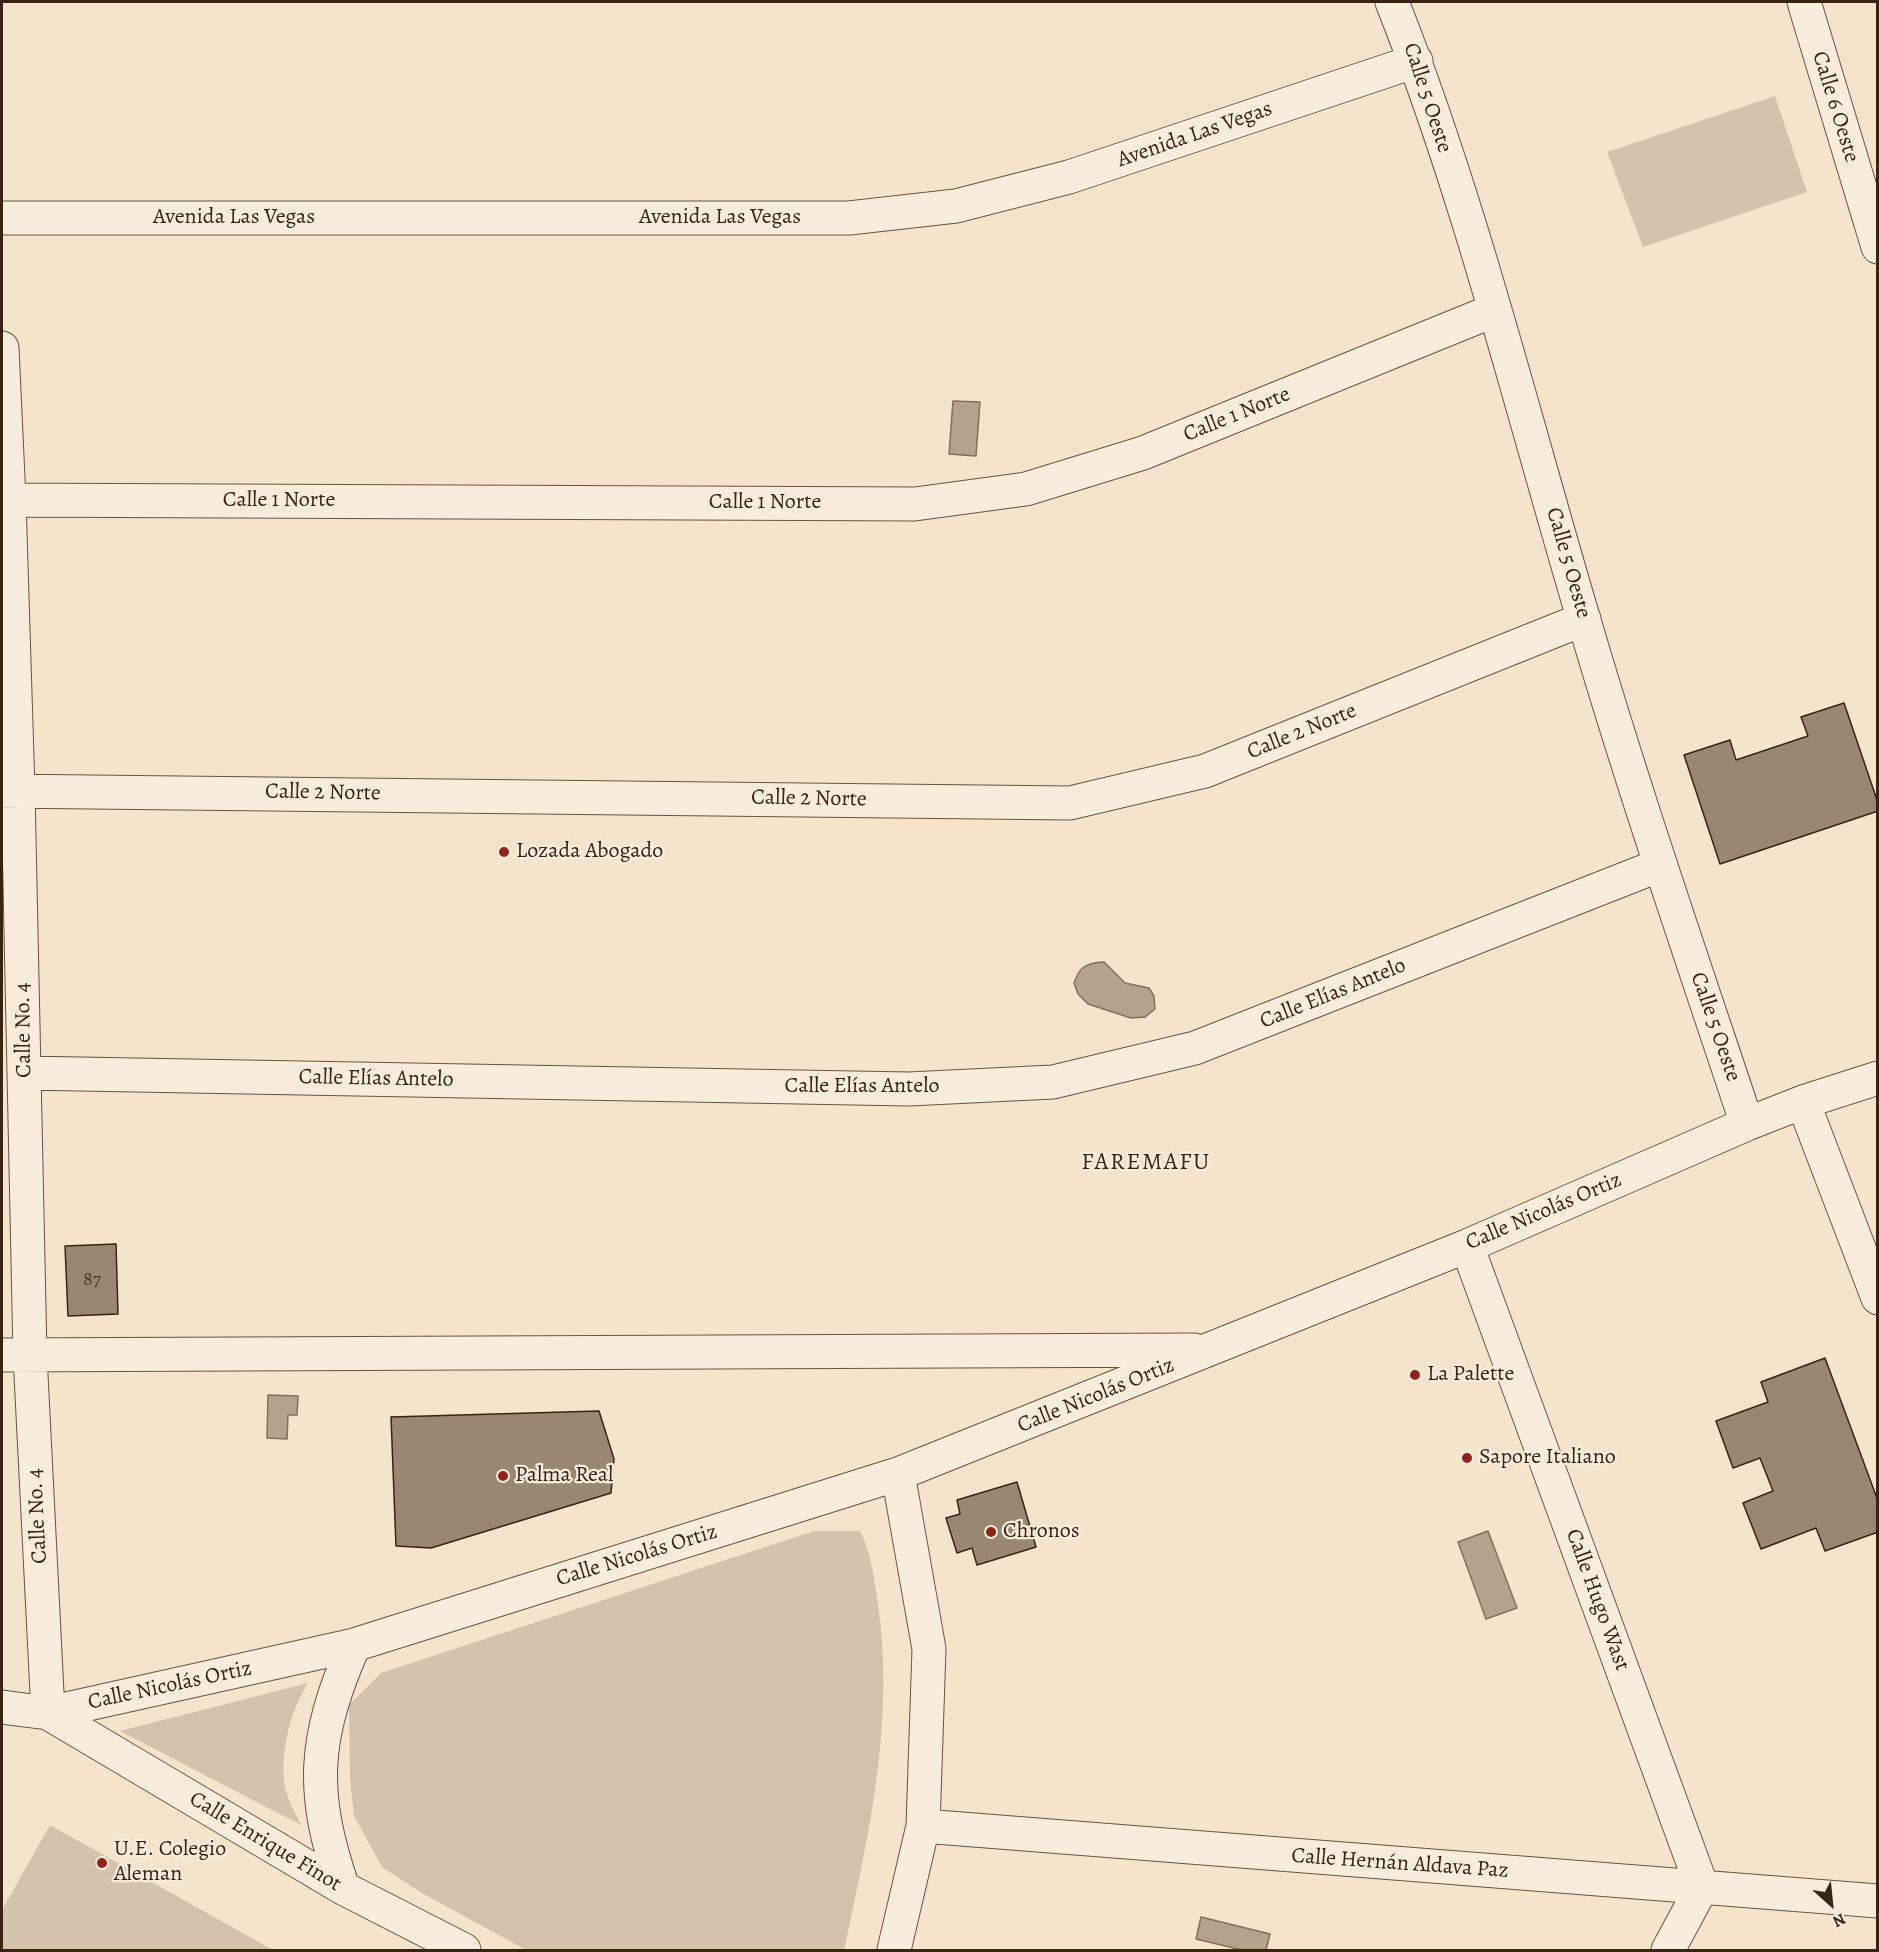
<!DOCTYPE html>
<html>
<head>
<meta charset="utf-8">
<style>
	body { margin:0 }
	#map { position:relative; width:1879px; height:1952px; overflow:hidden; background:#f4e4cb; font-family:Alegreya,serif }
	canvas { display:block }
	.frame { position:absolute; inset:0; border:3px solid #392312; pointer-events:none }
	.north { position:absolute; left:1801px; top:1874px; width:60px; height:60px; -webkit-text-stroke:4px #f8eddd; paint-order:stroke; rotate:153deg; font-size:16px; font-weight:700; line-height:24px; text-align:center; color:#392312 }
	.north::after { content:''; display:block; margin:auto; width:21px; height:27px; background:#392312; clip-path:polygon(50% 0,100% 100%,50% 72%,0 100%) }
</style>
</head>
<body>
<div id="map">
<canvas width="1879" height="1952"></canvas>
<div class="frame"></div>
<div class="north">N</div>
</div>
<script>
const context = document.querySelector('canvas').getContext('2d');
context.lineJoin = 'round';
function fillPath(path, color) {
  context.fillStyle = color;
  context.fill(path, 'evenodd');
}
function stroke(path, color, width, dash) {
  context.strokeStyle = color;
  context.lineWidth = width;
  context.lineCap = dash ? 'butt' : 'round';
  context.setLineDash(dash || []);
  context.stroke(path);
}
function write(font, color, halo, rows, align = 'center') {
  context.font = font + ' Alegreya,serif';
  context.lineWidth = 4.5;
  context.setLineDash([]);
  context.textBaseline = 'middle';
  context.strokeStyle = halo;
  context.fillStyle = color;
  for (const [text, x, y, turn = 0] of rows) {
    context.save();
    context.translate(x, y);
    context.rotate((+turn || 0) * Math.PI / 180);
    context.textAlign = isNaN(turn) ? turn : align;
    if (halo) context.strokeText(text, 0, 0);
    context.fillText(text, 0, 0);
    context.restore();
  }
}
const green = new Path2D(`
	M 1775,96 L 1807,192 L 1643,247 L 1607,152 Z
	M 814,1531 L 860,1531 C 871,1553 873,1573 877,1597 C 896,1717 869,1834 844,1950 L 526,1950 L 422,1893 L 382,1867 L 354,1816 L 350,1780 L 349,1705 L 381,1673 Z
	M 308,1683 C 291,1710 281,1748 284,1781 C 285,1796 295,1812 301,1825 L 120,1731 Z
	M 50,1825 L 273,1950 L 2,1950 L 2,1910 Z`);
const water = new Path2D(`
	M 953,401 L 980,402 L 976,456 L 949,454 Z
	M 1104,962 L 1125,983 L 1149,988 L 1154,996 L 1155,1009 L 1145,1017 L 1131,1018 L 1088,1004 L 1078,994 L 1074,983 C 1080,966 1086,963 1104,962 Z
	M 268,1395 L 298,1396 L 297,1415 L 288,1415 L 287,1439 L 267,1438 Z
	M 1488,1531 L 1517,1608 L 1486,1619 L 1458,1542 Z
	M 1201,1917 L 1270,1934 L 1266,1950 L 1242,1950 L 1196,1939 Z`);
const building = new Path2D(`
	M 1844,703 L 1878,803 L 1878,811 L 1720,864 L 1684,755 L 1730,740 L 1736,760 L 1808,736 L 1801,717 Z
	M 116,1244 L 118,1314 L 68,1316 L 65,1246 Z
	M 1825,1358 L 1878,1501 L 1878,1532 L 1825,1551 L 1816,1528 L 1761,1549 L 1743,1503 L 1773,1491 L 1760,1458 L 1733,1468 L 1716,1421 L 1768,1402 L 1761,1382 Z
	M 599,1411 L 614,1459 L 611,1493 L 431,1548 L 396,1546 L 391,1417 Z
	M 1017,1482 L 1036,1547 L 977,1565 L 972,1548 L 957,1553 L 946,1518 L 960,1514 L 957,1500 Z`);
const minor = new Path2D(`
	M 1392,2 C 1471,201 1522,412 1583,617 C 1633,788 1691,956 1747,1124
	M 1804,2 L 1878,247
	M 2,218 L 849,218 L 956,206 L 1069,177 L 1416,61
	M 2,348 L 9,500 L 18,790 L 30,1355 L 48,1713 L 354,1645 L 898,1474 L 1467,1246 L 1747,1124 L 1803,1102 L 1878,1078
	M 2,500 L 915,504 L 1026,489 L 1143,453 L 1495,310
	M 2,791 L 1070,803 L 1205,771 L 1584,619
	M 25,1073 L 909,1089 L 1053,1082 L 1195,1048 L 1660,865
	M 1803,1102 L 1878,1298
	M 1467,1246 L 1702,1887 L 1668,1950
	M 2,1355 L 1194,1350
	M 2,1707 L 48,1713 L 343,1888 L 464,1950
	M 923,1826 L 1878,1901
	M 343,1888 C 310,1792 313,1739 354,1645
	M 894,1950 L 923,1826 L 929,1649 L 898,1474`);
const markers = [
	[504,852,6,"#8f2418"],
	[1415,1375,6,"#8f2418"],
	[1467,1458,6,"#8f2418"],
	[503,1476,6,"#8f2418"],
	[991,1532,6,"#8f2418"],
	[102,1863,6,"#8f2418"]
];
const numberNames = [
	["87",92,1280]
];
const streetNames = [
	["Calle 5 Oeste",1427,98,72],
	["Calle 6 Oeste",1835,107,73],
	["Avenida Las Vegas",1195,135,-19],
	["Avenida Las Vegas",234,218],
	["Avenida Las Vegas",720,218],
	["Calle 1 Norte",1237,415,-22],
	["Calle 1 Norte",279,501],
	["Calle 1 Norte",765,503],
	["Calle 5 Oeste",1568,563,74],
	["Calle 2 Norte",1302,732,-22],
	["Calle 2 Norte",323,793,1],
	["Calle 2 Norte",809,799,1],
	["Calle Elías Antelo",1333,994,-22],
	["Calle 5 Oeste",1715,1027,71],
	["Calle No. 4",24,1030,-91],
	["Calle Elías Antelo",376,1079,1],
	["Calle Elías Antelo",862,1087],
	["Calle Nicolás Ortiz",1544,1212,-23],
	["Calle Nicolás Ortiz",1096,1396,-22],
	["Calle No. 4",38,1516,-93],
	["Calle Nicolás Ortiz",637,1556,-17],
	["Calle Hugo Wast",1597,1600,70],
	["Calle Nicolás Ortiz",170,1686,-12],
	["Calle Enrique Finot",265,1842,31],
	["Calle Hernán Aldava Paz",1400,1864,4]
];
const poiNames = [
	["Lozada Abogado",516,852],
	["La Palette",1427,1375],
	["Sapore Italiano",1479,1458],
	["Palma Real",515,1476],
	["Chronos",1003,1532],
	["U.E. Colegio",114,1850],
	["Aleman",114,1875]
];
const neighbourhoodNames = [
	["FAREMAFU",1146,1163]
];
fillPath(green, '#d4c3ac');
fillPath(water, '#b4a28c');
stroke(water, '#836f5b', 1.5);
fillPath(building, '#9a8772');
stroke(building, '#392312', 1.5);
stroke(minor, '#685340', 35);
stroke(minor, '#f8eddd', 33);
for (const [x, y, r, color] of markers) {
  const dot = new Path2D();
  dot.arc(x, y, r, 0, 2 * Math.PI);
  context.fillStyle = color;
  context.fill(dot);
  stroke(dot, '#f8eddd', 2);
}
write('20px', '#513c2a', null, numberNames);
write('22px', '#392312', '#f8eddd', streetNames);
write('22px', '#392312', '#f8eddd', poiNames, 'left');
context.letterSpacing = '1.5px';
write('24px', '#392312', '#f8eddd', neighbourhoodNames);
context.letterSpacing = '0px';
</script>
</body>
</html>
